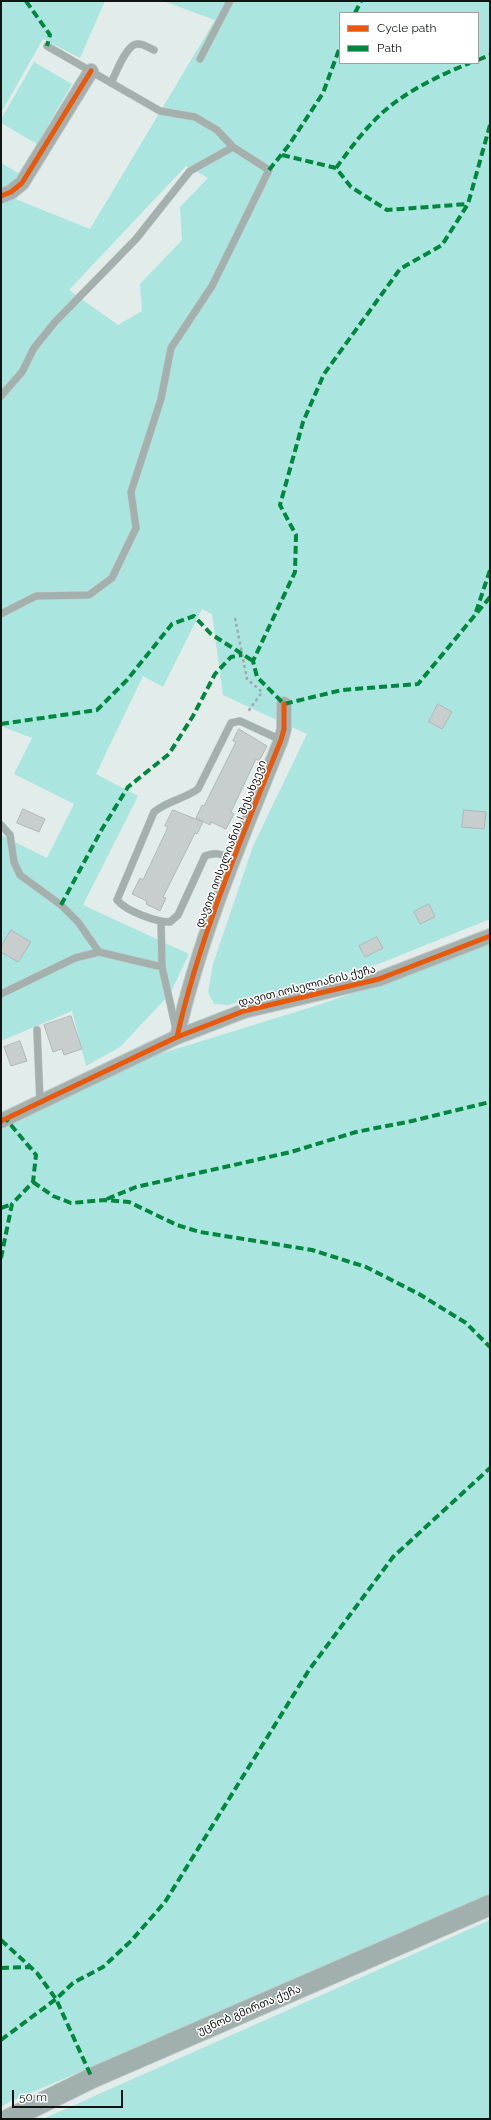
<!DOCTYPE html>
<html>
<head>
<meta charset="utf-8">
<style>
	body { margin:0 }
	#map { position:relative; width:491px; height:2120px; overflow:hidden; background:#e2ecea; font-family:Raleway,sans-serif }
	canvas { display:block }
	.frame { position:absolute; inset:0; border:2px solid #101514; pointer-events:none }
	.legend { position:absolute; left:339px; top:12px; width:140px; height:52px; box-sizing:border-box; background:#fff; border:1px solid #9fa1a1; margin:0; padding:5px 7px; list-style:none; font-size:12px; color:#101514 }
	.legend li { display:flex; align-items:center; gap:8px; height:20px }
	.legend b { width:20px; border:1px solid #9fa1a1 }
	.scale { position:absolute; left:12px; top:2090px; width:111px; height:18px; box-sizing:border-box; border:2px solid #101514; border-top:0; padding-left:5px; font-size:12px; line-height:14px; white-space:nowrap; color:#101514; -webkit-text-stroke:3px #fff; paint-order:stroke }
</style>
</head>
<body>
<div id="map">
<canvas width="491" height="2120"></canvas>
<div class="frame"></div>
<ul class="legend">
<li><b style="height:5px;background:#e8590c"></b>Cycle path</li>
<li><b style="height:5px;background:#00873e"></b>Path</li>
</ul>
<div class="scale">50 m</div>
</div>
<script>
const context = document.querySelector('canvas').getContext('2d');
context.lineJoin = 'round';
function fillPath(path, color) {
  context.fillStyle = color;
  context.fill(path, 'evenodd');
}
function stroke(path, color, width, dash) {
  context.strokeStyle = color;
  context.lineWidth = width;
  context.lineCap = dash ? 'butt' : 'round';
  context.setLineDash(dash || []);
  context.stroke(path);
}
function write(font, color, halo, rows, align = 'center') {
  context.font = font + ' Raleway,"Noto Sans Georgian",sans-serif';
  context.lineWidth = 3;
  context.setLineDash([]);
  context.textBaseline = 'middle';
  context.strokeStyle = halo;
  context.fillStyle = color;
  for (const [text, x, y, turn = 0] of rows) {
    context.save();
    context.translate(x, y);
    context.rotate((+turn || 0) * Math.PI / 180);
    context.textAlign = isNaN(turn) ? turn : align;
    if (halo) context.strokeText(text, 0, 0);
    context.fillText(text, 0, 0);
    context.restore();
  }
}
const green = new Path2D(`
	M 1,1 L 105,1 L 80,58 L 43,39 L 1,113 Z
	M 163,1 L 490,1 L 490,919 L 376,965 L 228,1005 L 214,1004 L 208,992 L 213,964 L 253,846 L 307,734 L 223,695 L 212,614 L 202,609 L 163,687 L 143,676 L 96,774 L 138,796 L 83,905 L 189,954 L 170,994 L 120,1047 L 86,1066 L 72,1011 L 1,1041 L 1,835 L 47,858 L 74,804 L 14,774 L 32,738 L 1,726 L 1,163 L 20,174 L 13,198 L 90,229 L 215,20 ZM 340,13 L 478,13 L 478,63 L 340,63 ZM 186,166 L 208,178 L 180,207 L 182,240 L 140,284 L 142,311 L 118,325 L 69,290 Z
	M 34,62 L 72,84 L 37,144 L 1,123 L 1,119 Z
	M 490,943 L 490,1897 L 9,2102 L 1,2107 L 1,1130 L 98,1083 L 137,1061 L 315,1006 L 420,971 Z
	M 490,1920 L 490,2119 L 43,2119 Z`);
const building = new Path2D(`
	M 438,704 L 452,712 L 442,729 L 429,722 Z
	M 239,729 L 267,746 L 259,761 L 256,759 L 231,812 L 234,814 L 226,829 L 211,822 L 210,825 L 196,818 L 202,805 L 204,806 L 236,742 L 233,741 Z
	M 23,809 L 45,819 L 39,832 L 17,823 Z
	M 173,810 L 203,822 L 197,834 L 195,833 L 163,897 L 166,898 L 160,911 L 146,904 L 147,901 L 132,894 L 140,878 L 143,880 L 168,827 L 165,826 Z
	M 464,810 L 486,812 L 484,829 L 462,827 Z
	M 429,904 L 435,917 L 420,924 L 414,912 Z
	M 11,930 L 31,942 L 18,962 L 1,952 L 1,947 Z
	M 377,937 L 383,948 L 365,957 L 359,946 Z
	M 71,1016 L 82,1049 L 64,1055 L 62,1049 L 53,1052 L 44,1025 Z
	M 20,1041 L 27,1061 L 11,1066 L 4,1047 Z`);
const path = new Path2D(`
	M 235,618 L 247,679 L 262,692 L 247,713`);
const lane = new Path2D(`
	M 200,59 L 230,1
	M 111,83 C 116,73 126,45 137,44 C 143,43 149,48 154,50
	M 1,396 L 22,372 L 34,348 L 55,322 L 136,239 L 190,171 L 233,147
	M 1,614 L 36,596 L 89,595 L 112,578 L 136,528 L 131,492 L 161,399 L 171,348 L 212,286 L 269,170 L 233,147 L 217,130 L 195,117 L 160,111 L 47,46
	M 1,825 L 10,835 L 14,862 L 20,875 L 61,905 L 78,922 L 99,952 L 162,967 L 176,1029
	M 234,859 C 223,855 216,851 205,856 L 178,915 L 170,922 C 156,922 126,911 117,900 L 154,812 C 167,801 184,799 198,789 L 231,723 L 240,721 L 281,740
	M 161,922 L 162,967
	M 1,994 L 75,958 L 99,952
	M 37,1030 L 40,1102`);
const street = new Path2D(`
	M 1,196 L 11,192 L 22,183 L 91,71
	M 177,1037 C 200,935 242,837 281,740 L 284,729 L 284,704
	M 1,1121 L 177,1037 L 244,1011 L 379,979 L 490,936`);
const secondary = new Path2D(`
	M 9,2119 L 92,2078 L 490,1905`);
const quiet = new Path2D(`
	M 26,1 L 50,35 L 47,46
	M 355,13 L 361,1
	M 478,60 L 490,55
	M 490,125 L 468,204 L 442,245 L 400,269 L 324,374 L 303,422 L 280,505 L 296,535 L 295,572 L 253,661 L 257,677 L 284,704 L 342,690 L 418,684 L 490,597
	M 282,155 L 336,168 L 351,187 L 387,210 L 468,204
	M 336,168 C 347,153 358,138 371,124 C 396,96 435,77 470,63
	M 269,170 L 289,145 L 323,93 L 340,47
	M 476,612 L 490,570
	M 1,724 L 97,710 L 127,680 L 172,624 L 194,616 L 211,634 L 253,661
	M 61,905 L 102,829 L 128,787 L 169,754 L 193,716 L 215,674 L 231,657 L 242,655
	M 33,1182 L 53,1196 L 71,1203 L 105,1200 L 129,1202 L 177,1225 L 200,1232 L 312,1250 L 366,1267 L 419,1294 L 466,1323 L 490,1347
	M 107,1199 L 136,1187 L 291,1152 L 356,1132 L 412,1121 L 490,1102
	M 1,1208 L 12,1204
	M 1,1258 L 12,1204 L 33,1182 L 36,1155 L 6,1119
	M 1,1940 L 37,1973 L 56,1999 L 92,2078
	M 1,1968 L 31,1967
	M 1,2040 L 56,1999 L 73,1983 L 103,1967 L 131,1941 L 165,1902 L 309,1670 L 393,1557 L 490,1468`);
const cycleway = new Path2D(`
	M 1,196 L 11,192 L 22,183 L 91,71
	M 177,1037 C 200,935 242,837 281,740 L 284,729 L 284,704
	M 1,1121 L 177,1037 L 244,1011 L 379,979 L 490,936`);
const streetNames = [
	["დავით იოსელიანის I შესახვევი",231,844,-69],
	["დავით იოსელიანის ქუჩა",307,986,-14],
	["უცნობ გმირთა ქუჩა",249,2010,-23]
];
fillPath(green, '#aae5df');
fillPath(building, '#c7cecd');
stroke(building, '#b2b8b7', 1);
stroke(lane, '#c1c9c7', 8);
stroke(street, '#c1c9c7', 16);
stroke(secondary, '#c1c9c7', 22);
stroke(path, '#9faaa8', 2.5, [3, 3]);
stroke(lane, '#a3b0ae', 7);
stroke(street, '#a3b0ae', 14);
stroke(secondary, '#a1b0ae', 20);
stroke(quiet, '#00873e', 4, [8, 4]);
stroke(cycleway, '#e8590c', 5);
write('11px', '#101514', '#fff', streetNames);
</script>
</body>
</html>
